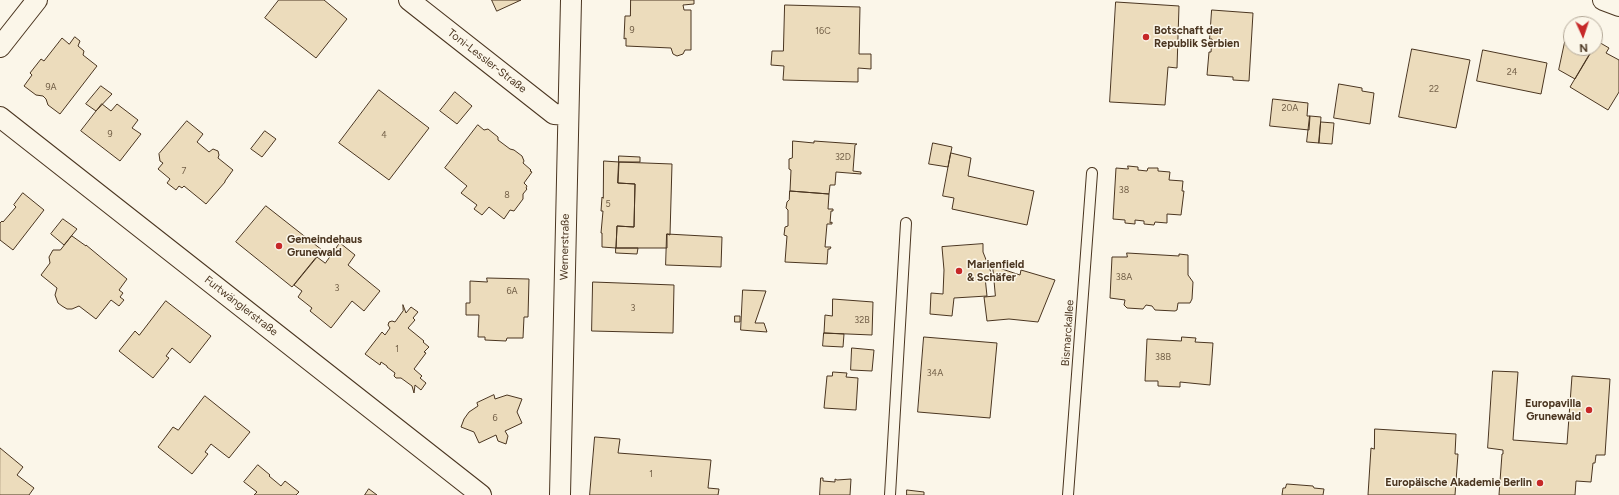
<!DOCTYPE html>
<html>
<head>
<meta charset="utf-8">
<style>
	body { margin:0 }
	#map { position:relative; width:1619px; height:495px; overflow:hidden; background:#fbf6e9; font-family:Figtree,sans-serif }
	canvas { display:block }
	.north { position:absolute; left:1563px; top:16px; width:40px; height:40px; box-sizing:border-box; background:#fbf6e9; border:1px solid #b4a999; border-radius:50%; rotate:177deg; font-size:11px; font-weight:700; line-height:16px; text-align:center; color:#4a3520 }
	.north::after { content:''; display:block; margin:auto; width:14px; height:18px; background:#c62828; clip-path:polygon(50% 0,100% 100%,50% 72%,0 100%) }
</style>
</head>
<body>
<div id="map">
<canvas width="1619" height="495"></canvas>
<div class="north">N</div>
</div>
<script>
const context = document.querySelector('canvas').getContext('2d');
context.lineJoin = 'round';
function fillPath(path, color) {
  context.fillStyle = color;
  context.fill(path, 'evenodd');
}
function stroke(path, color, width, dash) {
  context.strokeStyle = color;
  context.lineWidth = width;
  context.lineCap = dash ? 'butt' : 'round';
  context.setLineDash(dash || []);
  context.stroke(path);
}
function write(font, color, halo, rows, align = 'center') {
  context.font = font + ' Figtree,sans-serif';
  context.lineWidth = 3;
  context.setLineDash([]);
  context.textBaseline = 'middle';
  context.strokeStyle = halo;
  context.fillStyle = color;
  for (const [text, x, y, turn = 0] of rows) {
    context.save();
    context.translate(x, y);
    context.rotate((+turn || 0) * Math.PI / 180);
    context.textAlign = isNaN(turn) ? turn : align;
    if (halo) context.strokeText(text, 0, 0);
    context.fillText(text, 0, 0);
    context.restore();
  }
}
const building = new Path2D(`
	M 279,0 L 324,0 L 347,19 L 316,58 L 265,18 Z
	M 492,0 L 521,0 L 497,11 Z
	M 631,0 L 694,0 L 694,4 L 683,5 L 684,10 L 691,10 L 691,50 L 685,50 L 683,54 L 677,56 L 673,54 L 671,48 L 626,46 L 626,38 L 624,39 L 625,16 L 630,16 Z
	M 1116,2 L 1179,6 L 1177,68 L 1168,67 L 1165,105 L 1110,102 Z
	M 785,5 L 860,7 L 859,54 L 871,54 L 871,69 L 858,68 L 858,82 L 783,80 L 784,66 L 771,65 L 772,51 L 783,51 Z
	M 1212,10 L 1253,13 L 1249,81 L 1233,80 L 1233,77 L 1207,75 L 1209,52 L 1211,52 L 1212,39 L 1210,39 Z
	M 75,37 L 80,41 L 78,46 L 84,51 L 83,55 L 97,66 L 60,114 L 48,105 L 46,99 L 43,96 L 36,95 L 24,86 L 32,75 L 30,73 L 41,59 L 44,61 L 62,38 L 69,44 Z
	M 1597,41 L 1609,48 L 1606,53 L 1619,60 L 1619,92 L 1608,110 L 1570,87 L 1593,48 L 1595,48 Z
	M 1565,42 L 1571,44 L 1571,48 L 1593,49 L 1575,79 L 1559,70 Z
	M 1412,49 L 1470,60 L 1456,128 L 1399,117 Z
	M 1483,50 L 1547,63 L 1541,94 L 1477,81 Z
	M 1339,84 L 1362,88 L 1362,91 L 1374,93 L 1370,124 L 1334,118 Z
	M 101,86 L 112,94 L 96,111 L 86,104 Z
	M 379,90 L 429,128 L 389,180 L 339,143 Z
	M 455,92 L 472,106 L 457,124 L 440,111 Z
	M 1273,99 L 1308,103 L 1307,116 L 1310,116 L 1309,130 L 1270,126 Z
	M 102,104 L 111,111 L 117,104 L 138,120 L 132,128 L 141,134 L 120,161 L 81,131 Z
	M 1310,116 L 1321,117 L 1319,143 L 1307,142 Z
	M 187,121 L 203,134 L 197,142 L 209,152 L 213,149 L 218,151 L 219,155 L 218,158 L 233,170 L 225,181 L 225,182 L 206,204 L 184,186 L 182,188 L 179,186 L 176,190 L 167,183 L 170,179 L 158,169 L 163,163 L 160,161 L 159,154 Z
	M 1321,122 L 1334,123 L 1332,144 L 1319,143 Z
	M 478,125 L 484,130 L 488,129 L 498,137 L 498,140 L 510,149 L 514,150 L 522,156 L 524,161 L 523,163 L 531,170 L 530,171 L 532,172 L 524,183 L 527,186 L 526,188 L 527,189 L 523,194 L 523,199 L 514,211 L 510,210 L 504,219 L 489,207 L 482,215 L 474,209 L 477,205 L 461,193 L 467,186 L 445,168 Z
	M 265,131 L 276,139 L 262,157 L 251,149 Z
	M 793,141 L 814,143 L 814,141 L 857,144 L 855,145 L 853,171 L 861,172 L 861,174 L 836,172 L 835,185 L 830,185 L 829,194 L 790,191 L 791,170 L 789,169 L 789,159 L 792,158 Z
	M 933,143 L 952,147 L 948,167 L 929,164 Z
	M 951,153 L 971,158 L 968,176 L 1034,191 L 1027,225 L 952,209 L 954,198 L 943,196 Z
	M 619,156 L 640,157 L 640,162 L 619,162 Z
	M 604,161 L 619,162 L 618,183 L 635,184 L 634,227 L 617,226 L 616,248 L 602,247 L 602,233 L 601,233 L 603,211 L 601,211 L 602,197 L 603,198 Z
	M 619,162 L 672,164 L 670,235 L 667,234 L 667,248 L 616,248 L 617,226 L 634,227 L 635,184 L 618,183 Z
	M 1128,166 L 1138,167 L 1138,170 L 1147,171 L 1148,168 L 1158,168 L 1158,171 L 1170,172 L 1169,180 L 1183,181 L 1182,191 L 1184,191 L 1181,215 L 1167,214 L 1167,223 L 1155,222 L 1154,225 L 1144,224 L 1144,221 L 1135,220 L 1135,224 L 1125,223 L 1125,220 L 1113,219 L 1116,168 L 1128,169 Z
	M 790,191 L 829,194 L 828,209 L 833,209 L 833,211 L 831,211 L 830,223 L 832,222 L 832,224 L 827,224 L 825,247 L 831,247 L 830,249 L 828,249 L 827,264 L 785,262 L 787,236 L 784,235 L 785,227 L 788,226 L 788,210 L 786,208 L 787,202 L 789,200 Z
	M 23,193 L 44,210 L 13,250 L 0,240 L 0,223 L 2,221 L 3,222 L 16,207 L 14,205 Z
	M 266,206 L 322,250 L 292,287 L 236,242 Z
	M 63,219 L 77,229 L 64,245 L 51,234 Z
	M 667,234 L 722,237 L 721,267 L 666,265 Z
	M 72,236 L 86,246 L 86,245 L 127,279 L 119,290 L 123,293 L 120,297 L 124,300 L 119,306 L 111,300 L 96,319 L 79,306 L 72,309 L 67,309 L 62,306 L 58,303 L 55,295 L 57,288 L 41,275 L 50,263 L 49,257 L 53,250 L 60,250 Z
	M 340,243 L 355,255 L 348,265 L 380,291 L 364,311 L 352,301 L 331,328 L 310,311 L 312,308 L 298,297 L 302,291 L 294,285 L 317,257 L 325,263 Z
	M 983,244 L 983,252 L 992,275 L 985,277 L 987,296 L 954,298 L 952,316 L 930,314 L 931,293 L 943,294 L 944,270 L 942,247 Z
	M 616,248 L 638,248 L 637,254 L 616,253 Z
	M 1127,253 L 1179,256 L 1179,254 L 1188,255 L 1188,275 L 1193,282 L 1192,299 L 1190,303 L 1178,303 L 1177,310 L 1175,311 L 1155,310 L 1152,306 L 1146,305 L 1143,309 L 1127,308 L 1124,305 L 1125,300 L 1110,298 L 1112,257 L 1127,257 Z
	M 993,266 L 1020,275 L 1021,270 L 1055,280 L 1038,322 L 1009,319 L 987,321 L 984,297 L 995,296 Z
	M 487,278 L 529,279 L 528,317 L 524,317 L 523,338 L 507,338 L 506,341 L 485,340 L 485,337 L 478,337 L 479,315 L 466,315 L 466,303 L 470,303 L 470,281 L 487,282 Z
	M 593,282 L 674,285 L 673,333 L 592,331 Z
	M 743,290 L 766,291 L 755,323 L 764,323 L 767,332 L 741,330 Z
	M 833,299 L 873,302 L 872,335 L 824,333 L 825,315 L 832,316 Z
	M 166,301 L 211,336 L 190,363 L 172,348 L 166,356 L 169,358 L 153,378 L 119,351 L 135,331 L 139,335 Z
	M 403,305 L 406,313 L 411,307 L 418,312 L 413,318 L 415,320 L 408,328 L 424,341 L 423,342 L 429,347 L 424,352 L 426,353 L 414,369 L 422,376 L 420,378 L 426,383 L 421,390 L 415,385 L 414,393 L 412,386 L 401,378 L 396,378 L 394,376 L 395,373 L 387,367 L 387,366 L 381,362 L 380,365 L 365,354 L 382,332 L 385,335 L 390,328 L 388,325 L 389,322 L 392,321 L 395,322 L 403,311 Z
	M 735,316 L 740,316 L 740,322 L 735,322 Z
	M 824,333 L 844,334 L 843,347 L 823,346 Z
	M 924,337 L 997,343 L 990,418 L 918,412 Z
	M 1182,337 L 1196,338 L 1195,342 L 1213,343 L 1210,385 L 1180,382 L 1180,387 L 1158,386 L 1158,381 L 1145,381 L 1147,339 L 1181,341 Z
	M 852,348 L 874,350 L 872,371 L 851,370 Z
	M 1493,371 L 1518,372 L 1513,440 L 1567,444 L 1572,376 L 1610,379 L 1605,455 L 1596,455 L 1595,463 L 1593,463 L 1591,482 L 1576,481 L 1575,495 L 1499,495 L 1502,454 L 1503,454 L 1503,450 L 1488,448 Z
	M 833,372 L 847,373 L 846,377 L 858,378 L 856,410 L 824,408 L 827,376 L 832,376 Z
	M 494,395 L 495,399 L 507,395 L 522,399 L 517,412 L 522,423 L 505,431 L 508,436 L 506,444 L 498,441 L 496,435 L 479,443 L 474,432 L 461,427 L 464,419 L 469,412 L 478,406 L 477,403 Z
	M 205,396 L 250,432 L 229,458 L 211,444 L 205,452 L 208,454 L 192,474 L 158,447 L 173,427 L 178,430 Z
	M 1375,429 L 1456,434 L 1455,454 L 1458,454 L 1455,495 L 1368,495 L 1371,448 L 1374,449 Z
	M 595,437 L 620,439 L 618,453 L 711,460 L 708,488 L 719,489 L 718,495 L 590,495 Z
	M 0,448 L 23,467 L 17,475 L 34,488 L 29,495 L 0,495 Z
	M 258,465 L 270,475 L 269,476 L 281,486 L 285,481 L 299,492 L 296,495 L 254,495 L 257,492 L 244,482 Z
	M 821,478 L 823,478 L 823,481 L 835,482 L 835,479 L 837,480 L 851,479 L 850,495 L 820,495 Z
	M 1287,484 L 1313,486 L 1314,488 L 1324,489 L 1323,495 L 1282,495 L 1283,488 L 1285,488 Z
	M 369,489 L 377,495 L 365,495 Z
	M 907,490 L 924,492 L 924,495 L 907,495 Z`);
const lane = new Path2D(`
	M 890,495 L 906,223
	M 1068,495 L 1092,173`);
const street = new Path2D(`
	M 409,0 L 554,114 L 568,115
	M 1603,0 L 1619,6
	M 0,47 L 37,0
	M 0,117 L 481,495
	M 560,495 L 571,0`);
const markers = [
	[1146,37,4,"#c62828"],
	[279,246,4,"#c62828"],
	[959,271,4,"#c62828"],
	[1589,410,4,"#c62828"],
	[1540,483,4,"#c62828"]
];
const numberNames = [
	["9",632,30],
	["16C",823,31],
	["24",1512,72],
	["9A",51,87],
	["22",1434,89],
	["20A",1290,108],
	["9",110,134],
	["4",384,135],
	["32D",843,157],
	["7",184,171],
	["38",1124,190],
	["8",507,195],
	["5",608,204],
	["38A",1124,277],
	["3",337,288],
	["6A",512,291],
	["3",633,308],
	["32B",862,320],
	["1",397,349],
	["38B",1163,357],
	["34A",935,373],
	["6",495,418],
	["1",651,474]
];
const poiNames = [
	["Botschaft der",1154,31],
	["Republik Serbien",1154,44],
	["Gemeindehaus",287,240],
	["Grunewald",287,253],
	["Marienfield",967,265],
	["& Schäfer",967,278],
	["Europavilla",1581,404,"right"],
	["Grunewald",1581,417,"right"],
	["Europäische Akademie Berlin",1532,483,"right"]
];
const streetNames = [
	["Toni-Lessler-Straße",487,61,38],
	["Wernerstraße",565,247,-89],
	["Furtwänglerstraße",241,306,38],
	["Bismarckallee",1068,333,-86]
];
fillPath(building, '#ecdcbc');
stroke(building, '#4a3520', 1);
stroke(lane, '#4a3520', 12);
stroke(street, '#4a3520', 22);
stroke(lane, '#fbf6e9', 10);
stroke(street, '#fbf6e9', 20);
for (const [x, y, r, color] of markers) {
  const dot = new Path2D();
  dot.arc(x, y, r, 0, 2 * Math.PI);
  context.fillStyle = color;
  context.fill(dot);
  stroke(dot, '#fbf6e9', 1.5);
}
write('9px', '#725f47', null, numberNames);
write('bold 11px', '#4a3520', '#fbf6e9', poiNames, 'left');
write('11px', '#4a3520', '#fbf6e9', streetNames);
</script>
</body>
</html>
